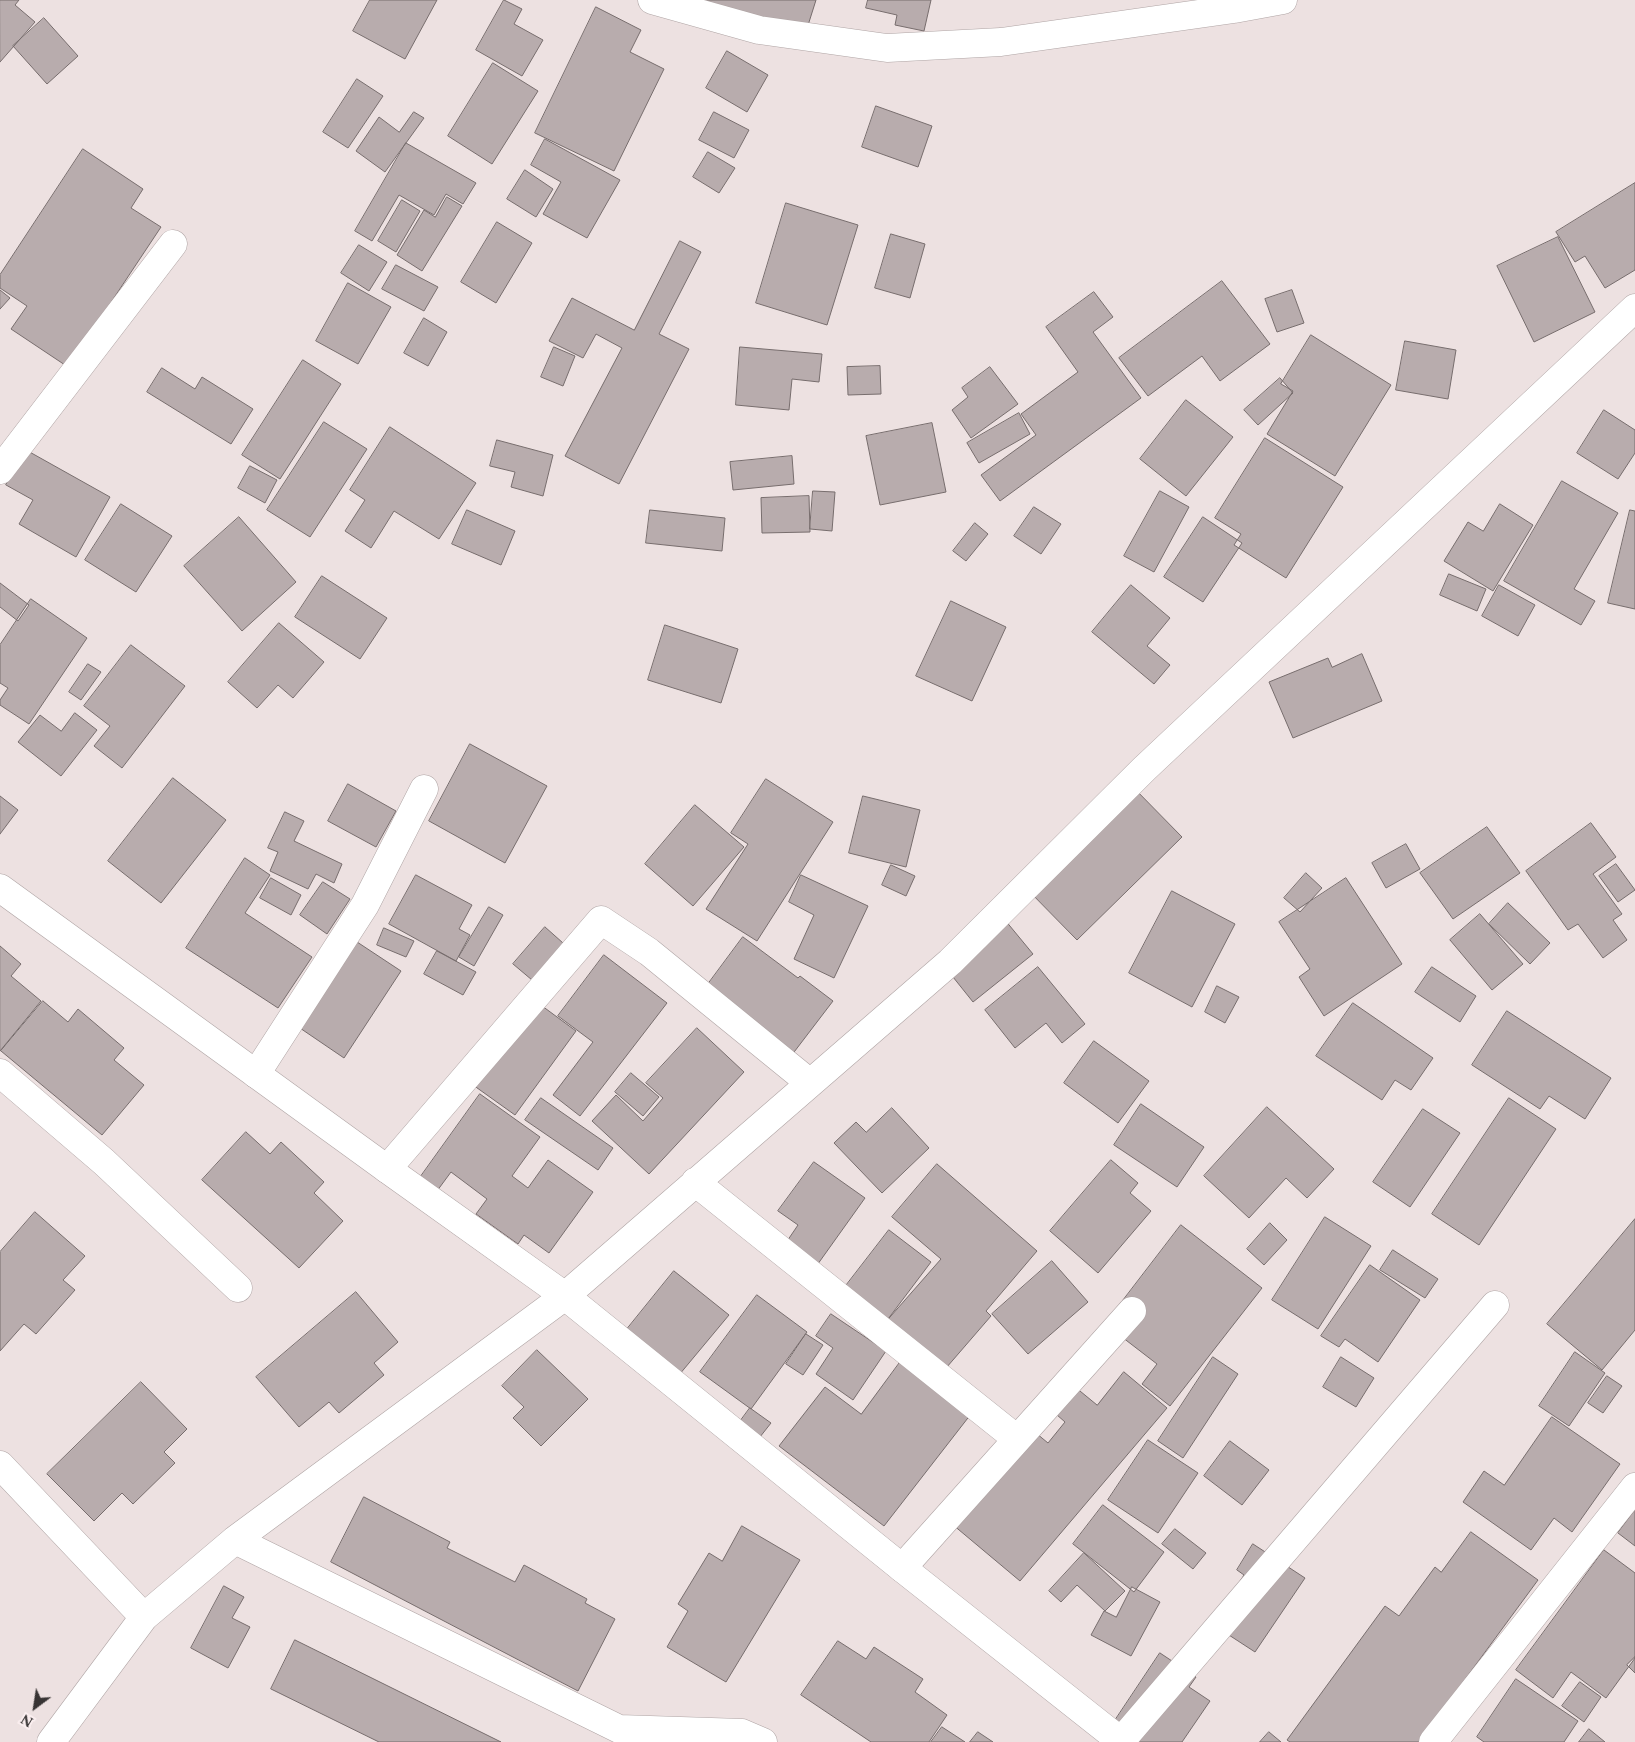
<!DOCTYPE html>
<html>
<head>
<meta charset="utf-8">
<style>
	body { margin:0 }
	#map { position:relative; width:1635px; height:1742px; overflow:hidden; background:#ede1e1; font-family:Spectral,serif }
	canvas { display:block }
	.north { position:absolute; left:10px; top:1682px; width:50px; height:50px; -webkit-text-stroke:4px #faeeef; paint-order:stroke; rotate:211deg; font-size:14px; font-weight:700; line-height:20px; text-align:center; color:#383434 }
	.north::after { content:''; display:block; margin:auto; width:18px; height:22px; background:#383434; clip-path:polygon(50% 0,100% 100%,50% 72%,0 100%) }
</style>
</head>
<body>
<div id="map">
<canvas width="1635" height="1742"></canvas>
<div class="north">N</div>
</div>
<script>
const context = document.querySelector('canvas').getContext('2d');
context.lineJoin = 'round';
function fillPath(path, color) {
  context.fillStyle = color;
  context.fill(path, 'evenodd');
}
function stroke(path, color, width, dash) {
  context.strokeStyle = color;
  context.lineWidth = width;
  context.lineCap = dash ? 'butt' : 'round';
  context.setLineDash(dash || []);
  context.stroke(path);
}
const building = new Path2D(`
	M 0,0 L 19,0 L 15,5 L 35,22 L 0,62 Z
	M 370,0 L 437,0 L 405,59 L 353,31 Z
	M 504,0 L 522,9 L 514,24 L 543,40 L 522,76 L 476,50 Z
	M 699,0 L 816,0 L 804,38 Z
	M 868,0 L 931,0 L 924,31 L 895,25 L 897,15 L 866,8 Z
	M 596,7 L 641,30 L 630,52 L 664,69 L 614,171 L 535,133 Z
	M 44,18 L 78,56 L 47,84 L 13,46 Z
	M 727,51 L 768,75 L 747,112 L 706,88 Z
	M 493,63 L 538,91 L 492,164 L 448,136 Z
	M 357,79 L 383,96 L 348,148 L 323,132 Z
	M 876,106 L 932,126 L 918,167 L 862,147 Z
	M 414,112 L 424,118 L 385,172 L 356,151 L 379,117 L 399,132 Z
	M 714,112 L 749,130 L 734,158 L 699,140 Z
	M 545,139 L 620,180 L 587,238 L 543,214 L 561,182 L 531,165 Z
	M 406,143 L 476,183 L 463,204 L 446,194 L 434,215 L 399,195 L 372,241 L 355,231 Z
	M 83,149 L 143,189 L 131,208 L 161,227 L 68,367 L 11,329 L 27,306 L 0,288 L 0,275 Z
	M 708,152 L 735,168 L 719,193 L 693,177 Z
	M 525,170 L 553,189 L 536,217 L 507,199 Z
	M 1635,183 L 1635,270 L 1605,288 L 1585,256 L 1575,262 L 1556,232 Z
	M 447,197 L 462,206 L 422,271 L 397,255 L 424,210 L 435,217 Z
	M 402,200 L 420,211 L 396,252 L 378,241 Z
	M 786,203 L 858,225 L 827,325 L 756,303 Z
	M 497,222 L 532,243 L 496,303 L 461,282 Z
	M 891,234 L 925,244 L 910,298 L 875,288 Z
	M 1558,237 L 1595,312 L 1534,342 L 1497,266 Z
	M 680,241 L 701,252 L 659,334 L 689,349 L 619,484 L 565,456 L 622,348 L 596,334 L 583,358 L 549,341 L 572,298 L 634,330 Z
	M 359,245 L 387,262 L 369,291 L 341,273 Z
	M 396,265 L 438,287 L 424,311 L 382,289 Z
	M 1222,281 L 1270,344 L 1220,381 L 1202,356 L 1148,396 L 1119,358 Z
	M 348,283 L 391,307 L 358,364 L 316,341 Z
	M 0,290 L 10,298 L 0,309 Z
	M 1292,290 L 1304,323 L 1277,332 L 1265,299 Z
	M 1094,292 L 1113,317 L 1093,332 L 1141,398 L 1000,501 L 981,475 L 1036,435 L 1021,414 L 1078,372 L 1046,327 Z
	M 424,318 L 447,332 L 428,366 L 404,353 Z
	M 1311,335 L 1391,385 L 1335,476 L 1267,434 L 1293,391 L 1281,384 Z
	M 1405,341 L 1456,350 L 1448,399 L 1396,390 Z
	M 554,347 L 575,356 L 563,386 L 541,377 Z
	M 740,347 L 822,354 L 819,382 L 792,379 L 789,410 L 736,405 Z
	M 303,360 L 341,384 L 280,479 L 242,455 Z
	M 880,366 L 881,394 L 848,395 L 847,367 Z
	M 990,367 L 1018,404 L 971,438 L 952,410 L 968,397 L 962,388 Z
	M 162,368 L 195,389 L 202,377 L 253,409 L 231,444 L 147,392 Z
	M 1280,378 L 1293,393 L 1258,425 L 1244,410 Z
	M 1186,400 L 1233,437 L 1186,496 L 1140,459 Z
	M 1604,410 L 1635,430 L 1635,453 L 1618,479 L 1577,453 Z
	M 1019,413 L 1030,434 L 979,463 L 967,443 Z
	M 324,422 L 367,449 L 310,537 L 267,510 Z
	M 932,423 L 946,492 L 880,505 L 866,436 Z
	M 390,427 L 476,483 L 439,539 L 394,511 L 371,548 L 345,531 L 365,500 L 350,490 Z
	M 1265,438 L 1343,487 L 1286,578 L 1234,545 L 1241,534 L 1215,518 Z
	M 497,440 L 553,455 L 543,496 L 511,487 L 515,472 L 490,466 Z
	M 26,450 L 110,497 L 76,557 L 19,524 L 33,500 L 6,485 Z
	M 792,456 L 794,484 L 733,490 L 730,462 Z
	M 250,466 L 277,480 L 265,503 L 238,488 Z
	M 1562,481 L 1618,513 L 1574,589 L 1595,601 L 1581,625 L 1504,581 Z
	M 813,491 L 835,492 L 832,531 L 810,529 Z
	M 1160,491 L 1189,507 L 1154,572 L 1124,556 Z
	M 809,496 L 810,532 L 762,533 L 761,498 Z
	M 121,504 L 172,536 L 136,592 L 85,560 Z
	M 1500,504 L 1533,525 L 1493,591 L 1444,561 L 1468,522 L 1483,531 Z
	M 1034,507 L 1061,524 L 1041,554 L 1014,536 Z
	M 467,510 L 515,531 L 501,565 L 452,544 Z
	M 650,510 L 725,518 L 722,551 L 646,543 Z
	M 1630,510 L 1635,511 L 1635,609 L 1608,603 Z
	M 239,517 L 296,582 L 242,631 L 184,566 Z
	M 1203,517 L 1242,543 L 1203,602 L 1164,577 Z
	M 975,523 L 988,534 L 966,561 L 953,551 Z
	M 1449,574 L 1486,589 L 1477,611 L 1440,595 Z
	M 322,576 L 387,618 L 360,659 L 295,617 Z
	M 0,583 L 29,605 L 18,621 L 0,607 Z
	M 1131,585 L 1170,618 L 1147,646 L 1170,665 L 1154,684 L 1092,632 Z
	M 1499,585 L 1535,605 L 1518,636 L 1482,616 Z
	M 31,599 L 87,638 L 29,724 L 0,705 L 0,700 L 8,688 L 0,683 L 0,645 Z
	M 951,601 L 1006,627 L 972,701 L 916,676 Z
	M 279,623 L 324,662 L 293,698 L 278,685 L 257,708 L 228,682 Z
	M 665,625 L 738,649 L 721,703 L 648,680 Z
	M 131,645 L 185,686 L 122,768 L 94,746 L 110,726 L 84,706 Z
	M 1362,654 L 1382,701 L 1293,738 L 1269,682 L 1328,658 L 1332,667 Z
	M 88,664 L 101,672 L 81,700 L 69,692 Z
	M 75,713 L 97,730 L 61,776 L 18,742 L 40,715 L 61,731 Z
	M 470,744 L 547,786 L 505,863 L 429,821 Z
	M 173,778 L 226,820 L 161,903 L 108,861 Z
	M 766,779 L 833,822 L 757,941 L 706,909 L 748,844 L 731,833 Z
	M 348,784 L 396,811 L 376,847 L 328,821 Z
	M 1130,784 L 1182,837 L 1077,940 L 1025,887 Z
	M 0,796 L 18,810 L 0,834 Z
	M 863,796 L 920,810 L 906,867 L 849,853 Z
	M 695,805 L 744,847 L 693,906 L 645,864 Z
	M 285,812 L 304,821 L 294,841 L 342,864 L 334,883 L 316,874 L 308,889 L 270,871 L 278,852 L 268,848 Z
	M 1591,823 L 1616,857 L 1593,874 L 1622,914 L 1613,920 L 1627,940 L 1603,958 L 1578,924 L 1568,930 L 1526,871 Z
	M 1487,827 L 1520,873 L 1453,919 L 1420,873 Z
	M 1406,844 L 1420,869 L 1386,888 L 1372,863 Z
	M 245,858 L 270,875 L 245,913 L 312,957 L 278,1008 L 186,948 Z
	M 1616,864 L 1635,890 L 1618,902 L 1599,876 Z
	M 891,865 L 915,876 L 906,896 L 882,885 Z
	M 1306,873 L 1322,888 L 1300,912 L 1284,898 Z
	M 416,875 L 472,905 L 459,929 L 470,935 L 456,961 L 389,924 Z
	M 801,875 L 868,906 L 834,978 L 794,959 L 814,915 L 789,902 Z
	M 271,878 L 301,895 L 291,915 L 260,898 Z
	M 1346,878 L 1402,964 L 1324,1016 L 1299,977 L 1310,969 L 1279,922 Z
	M 323,882 L 350,899 L 327,934 L 300,915 Z
	M 1172,891 L 1235,924 L 1192,1007 L 1129,973 Z
	M 1508,903 L 1550,943 L 1530,964 L 1489,924 Z
	M 489,907 L 503,915 L 474,966 L 459,957 Z
	M 1000,914 L 1033,954 L 973,1002 L 941,962 Z
	M 1480,914 L 1523,964 L 1492,990 L 1450,940 Z
	M 545,927 L 563,943 L 532,980 L 513,964 Z
	M 384,928 L 414,941 L 406,957 L 377,945 Z
	M 743,937 L 798,978 L 800,976 L 833,1001 L 788,1060 L 700,995 Z
	M 351,938 L 401,971 L 344,1058 L 294,1024 Z
	M 0,946 L 21,964 L 11,976 L 41,1001 L 0,1051 Z
	M 437,951 L 476,972 L 463,995 L 424,974 Z
	M 604,955 L 667,1003 L 580,1116 L 553,1095 L 593,1042 L 558,1016 Z
	M 1038,967 L 1085,1024 L 1062,1043 L 1046,1023 L 1015,1048 L 985,1010 Z
	M 1432,967 L 1476,996 L 1460,1022 L 1415,992 Z
	M 1217,986 L 1239,997 L 1225,1023 L 1205,1012 Z
	M 534,1000 L 576,1031 L 515,1115 L 473,1085 Z
	M 43,1001 L 68,1022 L 78,1009 L 124,1048 L 114,1060 L 144,1085 L 102,1135 L 1,1051 Z
	M 1353,1003 L 1433,1058 L 1411,1090 L 1395,1080 L 1382,1100 L 1316,1056 Z
	M 1507,1011 L 1611,1078 L 1585,1119 L 1549,1096 L 1540,1109 L 1472,1065 Z
	M 697,1028 L 744,1072 L 649,1174 L 592,1121 L 616,1095 L 643,1121 L 663,1098 L 646,1083 Z
	M 1094,1041 L 1149,1081 L 1118,1123 L 1064,1083 Z
	M 631,1073 L 659,1097 L 643,1116 L 615,1092 Z
	M 480,1094 L 540,1137 L 512,1176 L 528,1188 L 548,1160 L 593,1192 L 549,1253 L 524,1235 L 518,1244 L 476,1214 L 487,1199 L 451,1172 L 437,1191 L 419,1179 Z
	M 541,1098 L 613,1148 L 598,1170 L 525,1120 Z
	M 1509,1098 L 1556,1129 L 1479,1245 L 1432,1214 Z
	M 1141,1104 L 1204,1147 L 1177,1187 L 1114,1145 Z
	M 1267,1107 L 1334,1169 L 1307,1198 L 1286,1178 L 1249,1218 L 1204,1176 Z
	M 892,1108 L 929,1148 L 882,1193 L 834,1143 L 856,1122 L 866,1132 Z
	M 1423,1109 L 1460,1133 L 1410,1207 L 1373,1182 Z
	M 246,1132 L 270,1154 L 281,1142 L 324,1182 L 314,1193 L 343,1221 L 299,1268 L 202,1180 Z
	M 1111,1160 L 1138,1183 L 1130,1193 L 1151,1211 L 1098,1273 L 1050,1231 Z
	M 814,1162 L 865,1198 L 810,1275 L 779,1253 L 798,1225 L 778,1211 Z
	M 937,1164 L 1037,1251 L 986,1311 L 991,1316 L 940,1375 L 883,1325 L 941,1259 L 892,1217 Z
	M 35,1212 L 85,1256 L 63,1280 L 75,1290 L 36,1334 L 24,1324 L 0,1351 L 0,1252 Z
	M 1325,1217 L 1371,1246 L 1318,1329 L 1272,1300 Z
	M 1635,1219 L 1635,1330 L 1602,1370 L 1547,1324 Z
	M 1270,1223 L 1287,1240 L 1264,1265 L 1247,1249 Z
	M 1181,1225 L 1262,1288 L 1170,1406 L 1142,1384 L 1157,1364 L 1105,1324 Z
	M 889,1230 L 931,1262 L 888,1319 L 845,1287 Z
	M 1393,1250 L 1438,1279 L 1425,1298 L 1380,1270 Z
	M 1052,1261 L 1088,1302 L 1028,1354 L 992,1314 Z
	M 1370,1265 L 1420,1300 L 1378,1362 L 1345,1339 L 1339,1347 L 1321,1336 Z
	M 674,1271 L 729,1315 L 669,1387 L 615,1344 Z
	M 356,1292 L 398,1342 L 374,1363 L 384,1375 L 339,1413 L 329,1402 L 299,1427 L 256,1377 Z
	M 757,1295 L 807,1332 L 751,1409 L 700,1372 Z
	M 831,1314 L 886,1351 L 853,1400 L 816,1374 L 833,1348 L 816,1336 Z
	M 806,1334 L 823,1345 L 803,1375 L 786,1364 Z
	M 537,1350 L 588,1399 L 541,1446 L 513,1418 L 524,1407 L 502,1386 Z
	M 1575,1352 L 1605,1373 L 1569,1426 L 1539,1406 Z
	M 1213,1357 L 1238,1374 L 1183,1458 L 1158,1441 Z
	M 1341,1357 L 1374,1378 L 1356,1407 L 1323,1387 Z
	M 901,1361 L 971,1414 L 884,1526 L 779,1446 L 825,1387 L 861,1414 Z
	M 1124,1372 L 1167,1408 L 1020,1581 L 940,1514 L 1019,1419 L 1048,1443 L 1065,1422 L 1048,1407 L 1069,1382 L 1097,1405 Z
	M 1607,1376 L 1622,1386 L 1603,1413 L 1588,1403 Z
	M 141,1382 L 187,1429 L 164,1452 L 175,1463 L 133,1504 L 122,1493 L 94,1521 L 47,1474 Z
	M 750,1408 L 771,1423 L 756,1442 L 736,1427 Z
	M 1552,1417 L 1620,1464 L 1572,1532 L 1554,1518 L 1531,1550 L 1463,1502 L 1484,1471 L 1504,1485 Z
	M 1148,1440 L 1198,1473 L 1158,1533 L 1108,1500 Z
	M 1230,1441 L 1269,1470 L 1242,1505 L 1204,1476 Z
	M 364,1497 L 450,1542 L 447,1548 L 515,1582 L 524,1565 L 587,1599 L 585,1603 L 615,1619 L 578,1691 L 331,1562 Z
	M 1103,1505 L 1164,1552 L 1134,1592 L 1073,1544 Z
	M 1635,1510 L 1635,1546 L 1618,1533 Z
	M 742,1526 L 800,1560 L 726,1682 L 667,1647 L 688,1611 L 678,1604 L 709,1553 L 722,1561 Z
	M 1175,1529 L 1206,1553 L 1193,1569 L 1162,1544 Z
	M 1471,1532 L 1538,1580 L 1419,1742 L 1290,1742 L 1287,1740 L 1385,1606 L 1399,1616 L 1435,1567 L 1441,1572 Z
	M 1253,1544 L 1305,1578 L 1255,1652 L 1212,1624 L 1244,1575 L 1237,1570 Z
	M 1604,1550 L 1635,1573 L 1635,1658 L 1606,1698 L 1571,1672 L 1553,1698 L 1516,1670 Z
	M 1084,1553 L 1125,1591 L 1105,1611 L 1077,1585 L 1061,1602 L 1049,1591 Z
	M 224,1586 L 244,1597 L 232,1618 L 250,1627 L 228,1668 L 191,1648 Z
	M 1132,1587 L 1160,1602 L 1131,1656 L 1091,1635 L 1104,1611 L 1116,1617 Z
	M 295,1640 L 501,1742 L 379,1742 L 271,1689 Z
	M 838,1641 L 866,1659 L 874,1647 L 923,1679 L 915,1692 L 947,1715 L 929,1742 L 871,1742 L 801,1695 Z
	M 1160,1653 L 1196,1677 L 1189,1687 L 1210,1701 L 1182,1742 L 1125,1742 L 1108,1731 Z
	M 1635,1657 L 1635,1673 L 1627,1665 Z
	M 1516,1679 L 1578,1721 L 1564,1742 L 1484,1742 L 1477,1737 Z
	M 1580,1682 L 1601,1697 L 1584,1722 L 1562,1706 Z
	M 942,1727 L 965,1742 L 931,1742 Z
	M 1589,1729 L 1605,1742 L 1579,1742 Z
	M 978,1732 L 993,1742 L 970,1742 Z
	M 1269,1732 L 1281,1742 L 1260,1742 Z`);
const street = new Path2D(`
	M 652,0 L 759,30 L 887,48 L 1001,42 L 1234,9 L 1283,0
	M 0,470 L 173,244
	M 0,1073 L 104,1162 L 238,1288
	M 256,1074 L 365,905 L 424,789
	M 387,1169 L 601,920 L 649,952 L 810,1083
	M 695,1182 L 1017,1439
	M 0,1465 L 144,1617
	M 235,1540 L 619,1729 L 742,1733 L 763,1742
	M 902,1568 L 1132,1311
	M 1121,1741 L 1495,1305
	M 51,1742 L 144,1617 L 235,1540 L 565,1296 L 950,962 L 1144,769 L 1635,308
	M 1433,1742 L 1635,1487`);
const secondary = new Path2D(`
	M 0,888 L 387,1169 L 565,1296 L 902,1568 L 1122,1742`);
fillPath(building, '#b8acad');
stroke(building, '#776d6d', 1);
stroke(street, '#afa4a4', 29);
stroke(secondary, '#afa4a4', 29);
stroke(street, '#fff', 28);
stroke(secondary, '#fff', 28);
</script>
</body>
</html>
